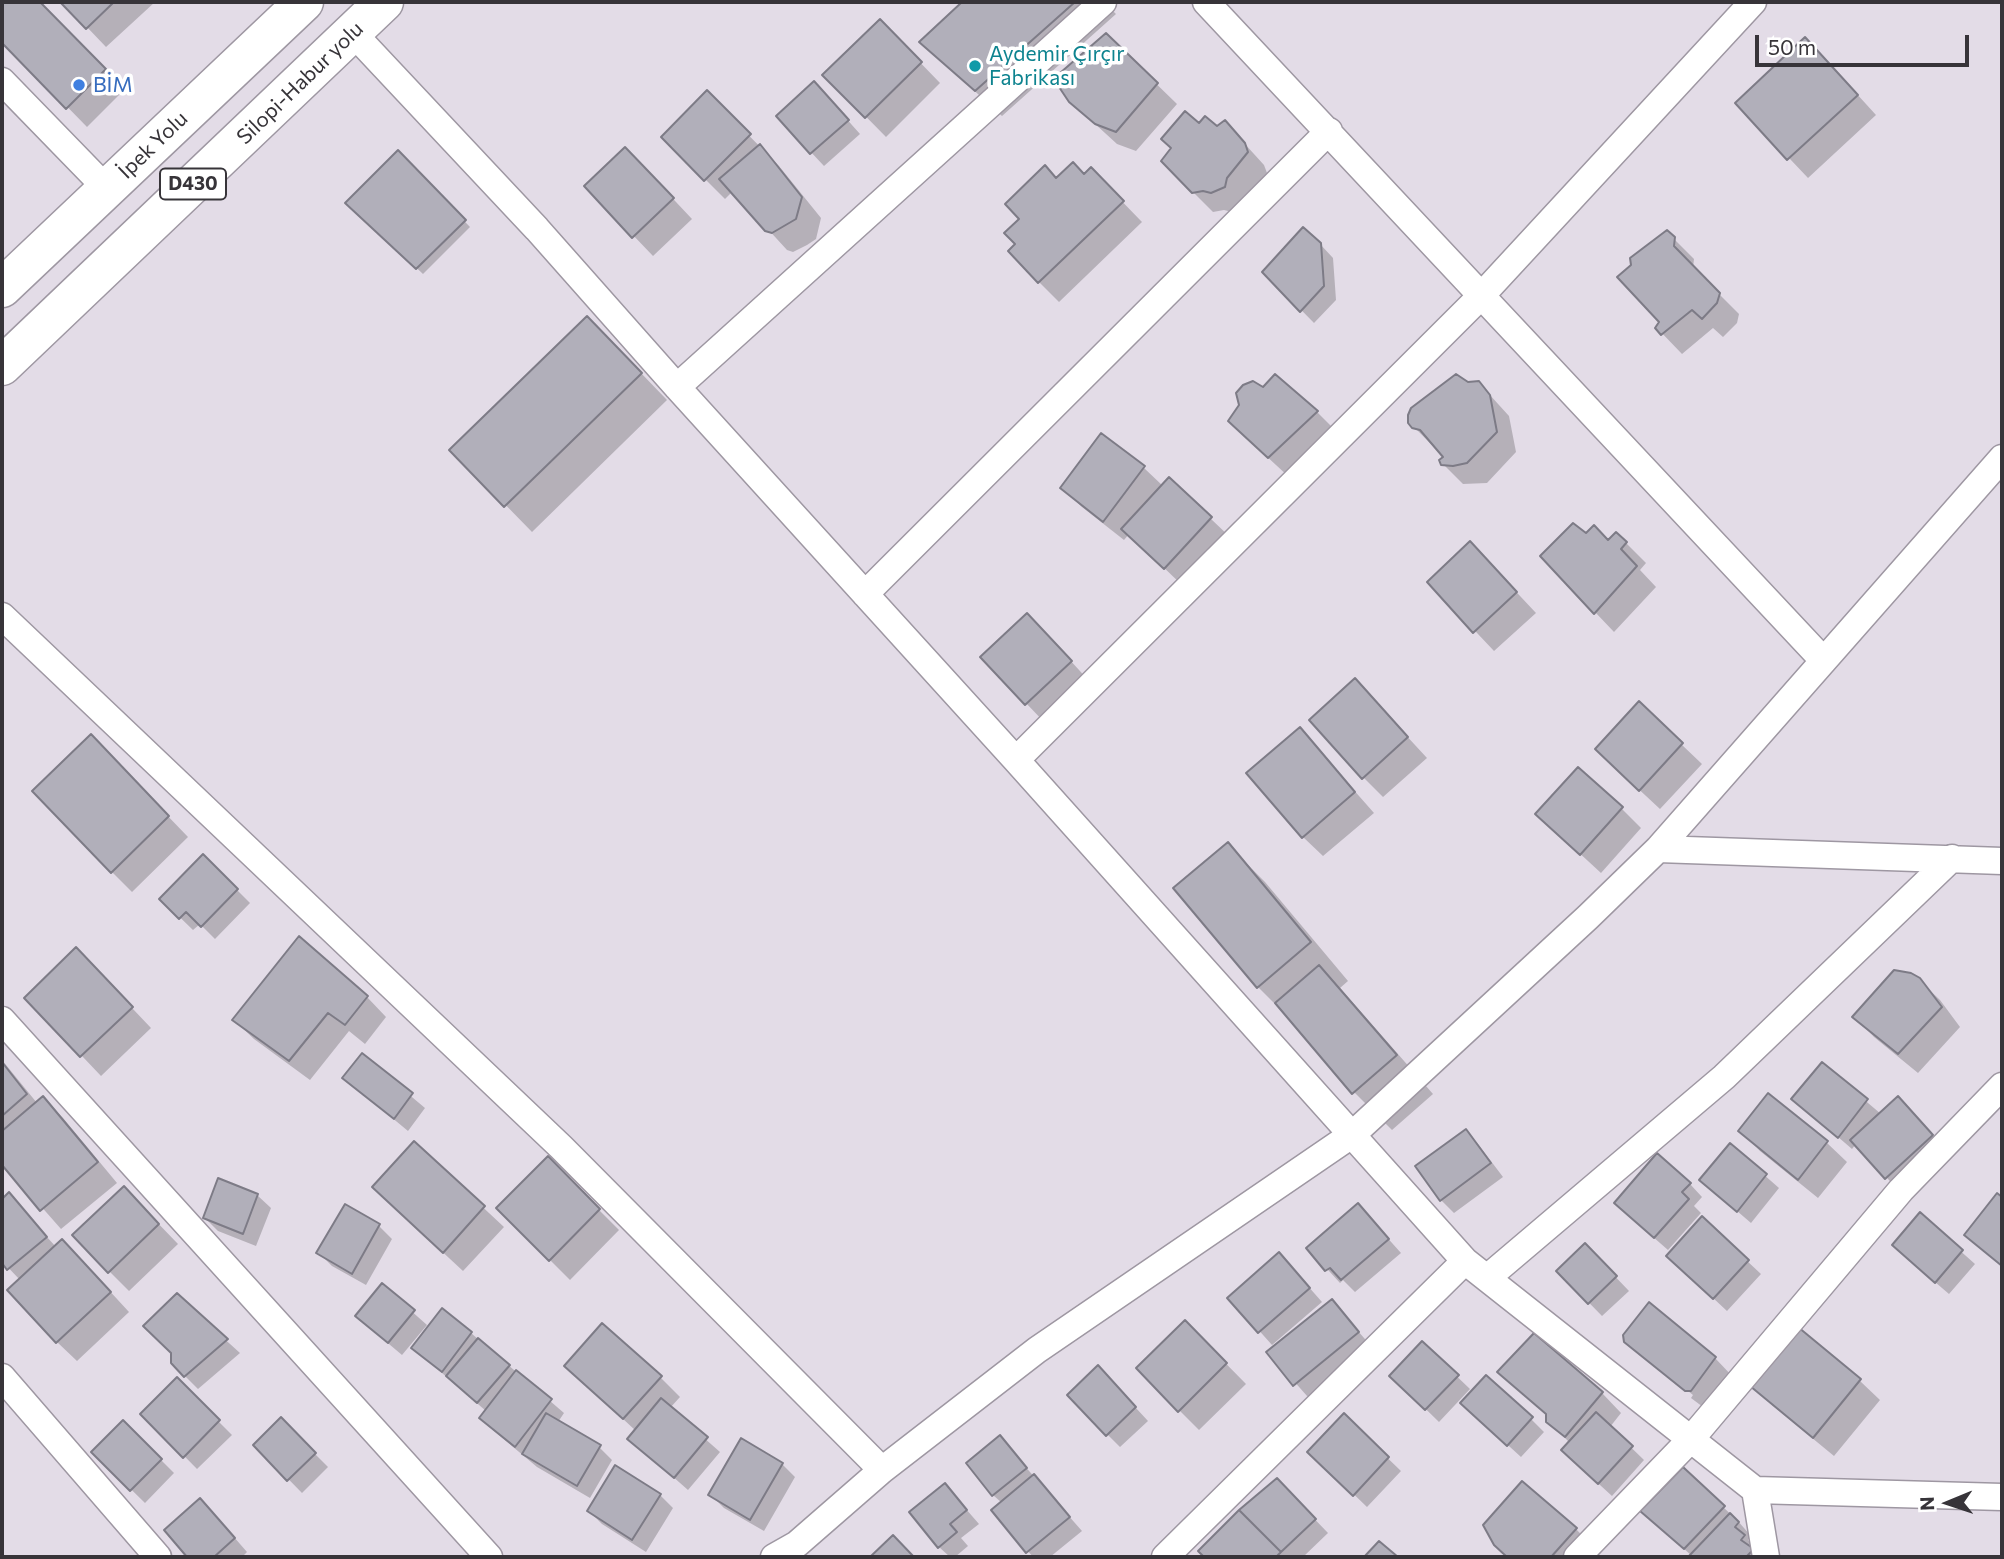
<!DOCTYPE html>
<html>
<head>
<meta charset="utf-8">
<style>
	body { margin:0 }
	#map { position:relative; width:2004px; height:1559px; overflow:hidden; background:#e3dce7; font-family:Commissioner,sans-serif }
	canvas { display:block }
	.frame { position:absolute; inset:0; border:4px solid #373439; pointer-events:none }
	.north { position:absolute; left:1913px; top:1468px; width:70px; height:70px; -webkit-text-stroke:5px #fff; paint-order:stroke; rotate:268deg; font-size:19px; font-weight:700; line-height:28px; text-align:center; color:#373439 }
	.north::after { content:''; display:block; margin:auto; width:24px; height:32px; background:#373439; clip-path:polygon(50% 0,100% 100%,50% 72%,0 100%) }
	.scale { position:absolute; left:1755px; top:35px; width:214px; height:32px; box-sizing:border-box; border:4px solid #373439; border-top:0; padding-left:9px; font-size:21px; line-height:24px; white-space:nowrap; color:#373439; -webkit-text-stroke:5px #fff; paint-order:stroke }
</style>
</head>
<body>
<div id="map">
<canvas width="2004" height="1559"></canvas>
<div class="frame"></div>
<div class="north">N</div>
<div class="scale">50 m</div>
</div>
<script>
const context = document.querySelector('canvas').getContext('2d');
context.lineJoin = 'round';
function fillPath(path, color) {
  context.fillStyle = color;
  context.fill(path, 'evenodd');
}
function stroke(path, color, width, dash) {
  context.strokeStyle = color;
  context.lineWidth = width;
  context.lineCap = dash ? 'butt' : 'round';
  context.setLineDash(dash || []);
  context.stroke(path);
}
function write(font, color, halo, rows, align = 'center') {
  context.font = font + ' Commissioner,sans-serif';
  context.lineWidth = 7;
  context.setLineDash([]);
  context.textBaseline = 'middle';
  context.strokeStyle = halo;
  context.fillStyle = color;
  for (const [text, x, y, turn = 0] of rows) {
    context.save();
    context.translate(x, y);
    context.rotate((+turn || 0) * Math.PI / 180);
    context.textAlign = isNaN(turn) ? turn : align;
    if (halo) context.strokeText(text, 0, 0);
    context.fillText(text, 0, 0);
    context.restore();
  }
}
const shadow = new Path2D(`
	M 2,2 L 38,2 L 124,90 L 87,127 L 2,40 Z
	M 63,2 L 155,2 L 106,47 Z
	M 964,2 L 1104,2 L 1116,14 L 1002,116 L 921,42 Z
	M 880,21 L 940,83 L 886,137 L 825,75 Z
	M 1106,35 L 1177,104 L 1136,151 L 1117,144 L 1070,101 Z
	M 1825,59 L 1876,115 L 1808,178 L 1737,103 Z
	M 707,93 L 779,166 L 821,218 L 816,239 L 807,245 L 793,252 L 787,250 L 733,191 L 725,199 L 663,137 Z
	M 827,97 L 860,134 L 824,166 L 778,117 Z
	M 1199,125 L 1217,128 L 1244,143 L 1264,165 L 1267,173 L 1232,212 L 1224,210 L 1213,212 L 1193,192 Z
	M 398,153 L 470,227 L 423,274 L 348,203 Z
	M 645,169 L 692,219 L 653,256 L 586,186 Z
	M 1084,176 L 1110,189 L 1142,222 L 1059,302 L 1039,282 L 1018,244 L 1021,219 L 1057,180 Z
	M 1667,232 L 1694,259 L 1693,268 L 1739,314 L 1737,323 L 1723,337 L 1713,328 L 1682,354 L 1657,328 L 1662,322 Z
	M 1320,244 L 1333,258 L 1336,300 L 1314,323 L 1264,272 Z
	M 613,344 L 667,400 L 532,532 L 452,450 Z
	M 1479,383 L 1509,416 L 1516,452 L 1487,483 L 1463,484 L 1443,464 L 1445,457 L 1438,448 L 1434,447 L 1414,427 L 1468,384 Z
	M 1317,412 L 1336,431 L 1289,477 L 1250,441 Z
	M 1101,435 L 1144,468 L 1163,486 L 1169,479 L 1231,538 L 1185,588 L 1129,534 L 1124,540 L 1082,507 L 1062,488 Z
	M 1586,535 L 1608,542 L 1626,543 L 1646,563 L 1640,570 L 1656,587 L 1614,632 L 1595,612 Z
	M 1490,564 L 1536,613 L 1494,651 L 1429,582 Z
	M 1047,635 L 1090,682 L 1046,724 L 982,657 Z
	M 1355,680 L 1427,758 L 1383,797 L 1363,777 Z
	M 1639,704 L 1702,764 L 1660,809 L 1617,769 Z
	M 1300,729 L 1374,813 L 1323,856 L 1303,837 Z
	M 110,756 L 188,837 L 132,892 L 112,872 Z
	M 1621,808 L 1641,828 L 1601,873 L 1537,814 Z
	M 1227,844 L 1265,882 L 1348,981 L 1340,988 L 1433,1094 L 1392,1130 L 1354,1092 L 1293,1022 L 1258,987 Z
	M 203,856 L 250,903 L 215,939 L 200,924 L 193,930 L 161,899 Z
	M 96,970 L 151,1028 L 101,1076 L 27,998 Z
	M 1919,980 L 1940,1000 L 1960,1027 L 1918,1073 L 1874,1037 L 1855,1017 Z
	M 367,997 L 386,1017 L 365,1044 L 349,1031 L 310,1080 L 254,1039 L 234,1020 Z
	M 362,1055 L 425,1108 L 408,1131 L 344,1078 Z
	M 2,1060 L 37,1103 L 43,1098 L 63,1118 L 117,1183 L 61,1229 L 2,1162 Z
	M 1822,1064 L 1881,1114 L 1911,1111 L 1945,1149 L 1899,1191 L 1856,1144 L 1852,1149 L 1794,1099 Z
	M 1768,1096 L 1827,1143 L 1847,1162 L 1818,1198 L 1760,1151 L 1741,1131 Z
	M 1465,1131 L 1478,1144 L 1503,1177 L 1454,1213 L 1441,1200 Z
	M 414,1143 L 504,1227 L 463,1271 L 394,1207 Z
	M 1730,1145 L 1779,1188 L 1751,1223 L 1701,1180 Z
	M 548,1159 L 619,1230 L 570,1280 L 498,1208 Z
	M 1690,1184 L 1702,1197 L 1694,1206 L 1701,1213 L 1668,1250 L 1629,1216 Z
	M 124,1188 L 178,1244 L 129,1291 L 109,1271 Z
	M 9,1195 L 56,1247 L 82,1261 L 129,1312 L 77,1361 L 57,1342 L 20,1280 L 2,1261 L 2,1201 Z
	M 257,1195 L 271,1208 L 256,1246 L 218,1231 L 205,1218 Z
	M 1358,1205 L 1401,1253 L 1355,1292 L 1343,1280 L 1340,1283 L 1308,1248 Z
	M 346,1206 L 379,1226 L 392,1239 L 366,1285 L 332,1266 L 319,1253 Z
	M 1920,1215 L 1975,1264 L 1949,1294 L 1907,1258 Z
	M 1702,1219 L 1761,1274 L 1727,1311 L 1682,1269 Z
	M 1585,1245 L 1629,1291 L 1602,1316 L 1558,1271 Z
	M 1292,1268 L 1322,1302 L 1272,1345 L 1230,1298 Z
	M 382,1285 L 427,1325 L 402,1355 L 370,1328 Z
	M 177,1296 L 240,1353 L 198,1389 L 185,1376 Z
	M 1332,1301 L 1377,1353 L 1315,1405 L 1269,1353 Z
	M 1185,1322 L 1246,1384 L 1199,1430 L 1179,1410 Z
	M 1798,1329 L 1860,1381 L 1880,1400 L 1834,1456 L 1772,1405 L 1752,1385 Z
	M 471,1333 L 564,1413 L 558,1422 L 599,1447 L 612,1460 L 590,1498 L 537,1467 L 494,1431 L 481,1418 L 486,1411 L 413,1348 Z
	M 1626,1341 L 1715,1358 L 1734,1378 L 1707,1410 L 1691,1398 L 1693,1395 L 1642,1354 L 1642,1357 Z
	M 1422,1343 L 1470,1389 L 1439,1422 L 1392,1376 Z
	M 566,1366 L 660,1377 L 680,1397 L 670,1408 L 720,1452 L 688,1490 L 630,1439 L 636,1431 Z
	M 1499,1372 L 1602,1393 L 1621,1413 L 1610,1427 L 1644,1460 L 1612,1496 L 1576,1463 L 1570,1443 L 1548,1421 L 1548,1416 Z
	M 177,1380 L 232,1435 L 197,1469 L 143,1414 Z
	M 1111,1381 L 1148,1421 L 1120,1447 L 1107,1434 Z
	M 1344,1416 L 1401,1471 L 1367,1507 L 1310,1452 Z
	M 1476,1416 L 1531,1419 L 1544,1432 L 1521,1457 Z
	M 281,1420 L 328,1467 L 302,1493 L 255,1445 Z
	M 123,1422 L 174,1473 L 145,1503 L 93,1452 Z
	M 1000,1438 L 1082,1531 L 1050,1557 L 1033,1557 L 993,1510 L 1002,1503 L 993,1495 Z
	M 782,1464 L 795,1477 L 764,1531 L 724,1508 L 711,1495 Z
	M 1683,1470 L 1737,1520 L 1751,1536 L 1748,1540 L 1757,1549 L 1759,1557 L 1690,1557 L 1692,1556 L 1642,1511 Z
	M 1277,1480 L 1328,1533 L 1303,1557 L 1206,1557 L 1201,1551 Z
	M 945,1485 L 979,1524 L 961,1538 L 968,1546 L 955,1557 L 950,1557 L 939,1547 Z
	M 660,1495 L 673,1508 L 646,1552 L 602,1524 L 589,1511 Z
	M 213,1513 L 247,1552 L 242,1557 L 190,1557 L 166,1530 Z
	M 1576,1529 L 1595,1549 L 1588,1557 L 1509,1557 L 1496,1543 Z`);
const building = new Path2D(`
	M 2,2 L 40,2 L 106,69 L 66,109 L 2,43 Z
	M 60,2 L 114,2 L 86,29 Z
	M 962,2 L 1075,2 L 975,91 L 919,42 Z
	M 880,19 L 922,62 L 865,118 L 822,75 Z
	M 1106,33 L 1158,83 L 1116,132 L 1095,124 L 1069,102 L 1059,87 L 1060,73 Z
	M 1805,37 L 1858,95 L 1787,160 L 1735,103 Z
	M 814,81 L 849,120 L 810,154 L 776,116 Z
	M 707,90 L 751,134 L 704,181 L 661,137 Z
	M 1185,111 L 1199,123 L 1205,116 L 1217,126 L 1225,120 L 1245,143 L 1248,152 L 1227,178 L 1225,187 L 1211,193 L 1203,191 L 1192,193 L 1161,161 L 1171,148 L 1161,139 Z
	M 760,144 L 802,197 L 796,219 L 772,233 L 765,231 L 719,179 Z
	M 625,147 L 674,198 L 632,238 L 584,186 Z
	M 398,150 L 466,220 L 416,269 L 345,203 Z
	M 1073,162 L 1084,174 L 1091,167 L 1124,201 L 1038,283 L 1008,251 L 1015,244 L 1004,233 L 1019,219 L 1005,204 L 1045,165 L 1056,178 Z
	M 1303,227 L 1321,243 L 1324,286 L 1300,312 L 1262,272 Z
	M 1667,230 L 1675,237 L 1674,246 L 1720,293 L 1717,303 L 1702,319 L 1692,310 L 1661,335 L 1655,328 L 1659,322 L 1617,277 L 1631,265 L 1630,258 Z
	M 587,316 L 642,373 L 504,507 L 449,450 Z
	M 1275,374 L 1318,411 L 1268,458 L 1228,421 L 1239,405 L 1236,393 L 1243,385 L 1253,381 L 1263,387 Z
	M 1456,374 L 1468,382 L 1479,381 L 1490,395 L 1497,432 L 1467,463 L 1453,466 L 1441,465 L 1439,460 L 1443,457 L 1420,430 L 1412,428 L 1408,423 L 1408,415 L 1411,408 Z
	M 1101,433 L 1145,466 L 1103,522 L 1060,488 Z
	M 1169,477 L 1212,517 L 1164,569 L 1121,529 Z
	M 1573,523 L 1586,533 L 1594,525 L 1608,540 L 1616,532 L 1627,542 L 1621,549 L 1637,566 L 1594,614 L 1540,556 Z
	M 1470,541 L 1517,592 L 1473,633 L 1427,582 Z
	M 1027,613 L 1072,661 L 1025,705 L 980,657 Z
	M 1355,678 L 1408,737 L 1362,779 L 1309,720 Z
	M 1639,701 L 1683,743 L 1639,791 L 1595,749 Z
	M 1300,727 L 1355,792 L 1302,838 L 1246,773 Z
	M 91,734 L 169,816 L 111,873 L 32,791 Z
	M 1578,767 L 1623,807 L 1580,855 L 1535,814 Z
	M 1228,842 L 1311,942 L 1257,988 L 1173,888 Z
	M 203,854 L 238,889 L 201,927 L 186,912 L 179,919 L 159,899 Z
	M 299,936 L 368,996 L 345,1025 L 328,1013 L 289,1061 L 232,1020 Z
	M 76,947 L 133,1007 L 80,1057 L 24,998 Z
	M 1319,965 L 1397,1055 L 1352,1094 L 1275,1003 Z
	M 1894,970 L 1911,973 L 1920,978 L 1942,1007 L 1898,1054 L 1852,1017 Z
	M 362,1053 L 413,1093 L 394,1119 L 342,1078 Z
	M 2,1062 L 27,1094 L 2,1116 Z
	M 1822,1062 L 1868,1099 L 1838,1138 L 1791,1099 Z
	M 1768,1093 L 1828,1141 L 1798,1180 L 1738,1131 Z
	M 43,1096 L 98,1162 L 40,1211 L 2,1165 L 2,1131 Z
	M 1898,1096 L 1933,1135 L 1885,1179 L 1850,1140 Z
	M 1466,1129 L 1491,1163 L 1440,1201 L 1415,1166 Z
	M 414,1141 L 485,1206 L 443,1253 L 372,1187 Z
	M 1730,1143 L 1767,1174 L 1737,1212 L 1699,1180 Z
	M 1657,1153 L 1691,1183 L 1682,1192 L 1689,1199 L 1654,1238 L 1614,1203 Z
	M 548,1156 L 600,1209 L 549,1261 L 496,1208 Z
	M 218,1178 L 258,1194 L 243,1234 L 203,1218 Z
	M 124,1186 L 159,1224 L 108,1273 L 72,1235 Z
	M 9,1192 L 47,1237 L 7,1270 L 2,1263 L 2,1199 Z
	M 1997,1193 L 2002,1197 L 2002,1266 L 1964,1235 Z
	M 1358,1203 L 1389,1239 L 1341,1280 L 1330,1268 L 1325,1271 L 1306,1248 Z
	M 345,1204 L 380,1224 L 352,1274 L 316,1253 Z
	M 1920,1212 L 1963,1250 L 1935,1283 L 1892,1245 Z
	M 1702,1216 L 1749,1260 L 1713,1299 L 1666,1256 Z
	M 62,1239 L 111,1292 L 56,1343 L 7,1290 Z
	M 1585,1243 L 1617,1276 L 1588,1304 L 1556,1271 Z
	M 1279,1252 L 1310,1288 L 1258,1333 L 1227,1298 Z
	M 382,1283 L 415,1310 L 388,1343 L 355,1316 Z
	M 177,1293 L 228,1339 L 184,1377 L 171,1363 L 171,1353 L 143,1326 Z
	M 1332,1299 L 1359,1332 L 1293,1386 L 1266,1352 Z
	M 1649,1302 L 1716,1357 L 1691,1391 L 1685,1391 L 1624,1342 L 1623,1335 Z
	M 442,1308 L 472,1332 L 442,1372 L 411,1348 Z
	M 1185,1320 L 1227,1363 L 1178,1412 L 1136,1368 Z
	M 602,1323 L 662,1376 L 623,1419 L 564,1366 Z
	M 1798,1327 L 1861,1379 L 1813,1438 L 1750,1386 Z
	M 1534,1333 L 1603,1392 L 1565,1437 L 1546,1422 L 1546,1414 L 1497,1372 Z
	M 478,1338 L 510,1365 L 477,1403 L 446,1376 Z
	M 1422,1341 L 1459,1375 L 1425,1410 L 1389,1376 Z
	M 1098,1365 L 1136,1407 L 1106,1436 L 1067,1395 Z
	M 516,1370 L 552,1399 L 515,1447 L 479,1418 Z
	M 1486,1375 L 1533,1417 L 1507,1446 L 1460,1403 Z
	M 177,1377 L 220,1420 L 183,1458 L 140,1414 Z
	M 661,1398 L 708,1437 L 674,1478 L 627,1439 Z
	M 1596,1412 L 1633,1446 L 1598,1484 L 1561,1450 Z
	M 546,1413 L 601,1445 L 577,1486 L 522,1454 Z
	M 1344,1413 L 1389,1457 L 1353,1496 L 1307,1452 Z
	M 281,1417 L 316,1453 L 287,1481 L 253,1445 Z
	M 123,1420 L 162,1459 L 130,1491 L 91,1452 Z
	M 1000,1435 L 1027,1468 L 992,1496 L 966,1463 Z
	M 741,1438 L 783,1463 L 750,1520 L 708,1495 Z
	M 615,1465 L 661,1494 L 632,1540 L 587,1511 Z
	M 1683,1467 L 1725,1506 L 1684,1549 L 1640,1511 Z
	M 1034,1474 L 1070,1517 L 1026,1553 L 991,1510 Z
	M 1277,1478 L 1316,1519 L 1281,1552 L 1239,1510 Z
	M 1522,1481 L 1577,1528 L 1551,1557 L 1507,1557 L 1494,1545 L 1483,1525 Z
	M 945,1483 L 967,1510 L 950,1524 L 957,1532 L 938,1548 L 909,1512 Z
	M 200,1498 L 235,1538 L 214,1557 L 187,1557 L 164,1530 Z
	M 1239,1510 L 1281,1552 L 1276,1557 L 1204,1557 L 1198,1551 Z
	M 1730,1513 L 1739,1522 L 1735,1527 L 1745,1535 L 1741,1540 L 1754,1549 L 1746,1557 L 1688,1557 Z
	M 893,1535 L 914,1557 L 870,1557 Z
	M 1379,1541 L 1398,1557 L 1364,1557 Z`);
const minor = new Path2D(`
	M 1206,2 L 1823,660
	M 353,33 L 537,229 L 677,387 L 1016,760 L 1465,1261 L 1755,1490 L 1766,1557
	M 2,81 L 107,189
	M 677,387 L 1103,2
	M 865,594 L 1329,131
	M 2,616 L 561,1147 L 882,1470
	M 1016,760 L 1481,296 L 1753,2
	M 1658,849 L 2002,861
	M 2,1020 L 489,1557
	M 1487,1278 L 1724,1077 L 1952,858
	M 2,1377 L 158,1557
	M 1755,1490 L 2002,1497
	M 774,1557 L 797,1544 L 882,1470 L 1037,1350 L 1353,1134 L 1588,917 L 1658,849 L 2002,458
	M 1165,1557 L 1465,1261
	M 1577,1557 L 1691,1439 L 1901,1190 L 2002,1086`);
const trunk = new Path2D(`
	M 2,288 L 304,2
	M 2,366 L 384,2`);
const markers = [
	[975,66,7,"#0f9aa8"],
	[79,85,7,"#3f7fe0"]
];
const shields = [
	[193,184,66]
];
const shieldNames = [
	["D430",193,184]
];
const cultureNames = [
	["Aydemir Çırçır",989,54],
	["Fabrikası",989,78]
];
const streetNames = [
	["Silopi-Habur yolu",300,83,-44],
	["İpek Yolu",153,145,-44]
];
const shopNames = [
	["BİM",93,85]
];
fillPath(shadow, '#0003');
fillPath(building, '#b1afba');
stroke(building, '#7d7b86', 2);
stroke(minor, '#9e97a2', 29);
stroke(trunk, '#9e97a2', 41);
stroke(minor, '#fff', 26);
stroke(trunk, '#fff', 38);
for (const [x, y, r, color] of markers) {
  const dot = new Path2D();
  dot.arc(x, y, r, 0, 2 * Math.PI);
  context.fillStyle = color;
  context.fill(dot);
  stroke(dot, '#fff', 2.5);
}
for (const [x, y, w] of shields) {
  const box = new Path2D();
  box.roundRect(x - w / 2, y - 15.5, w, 31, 5);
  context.fillStyle = '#fff';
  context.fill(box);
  stroke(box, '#373439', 2);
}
write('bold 19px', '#373439', null, shieldNames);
write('21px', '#0d838f', '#fff', cultureNames, 'left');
write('21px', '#373439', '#fff', streetNames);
write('21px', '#366cbe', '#fff', shopNames, 'left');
</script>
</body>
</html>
